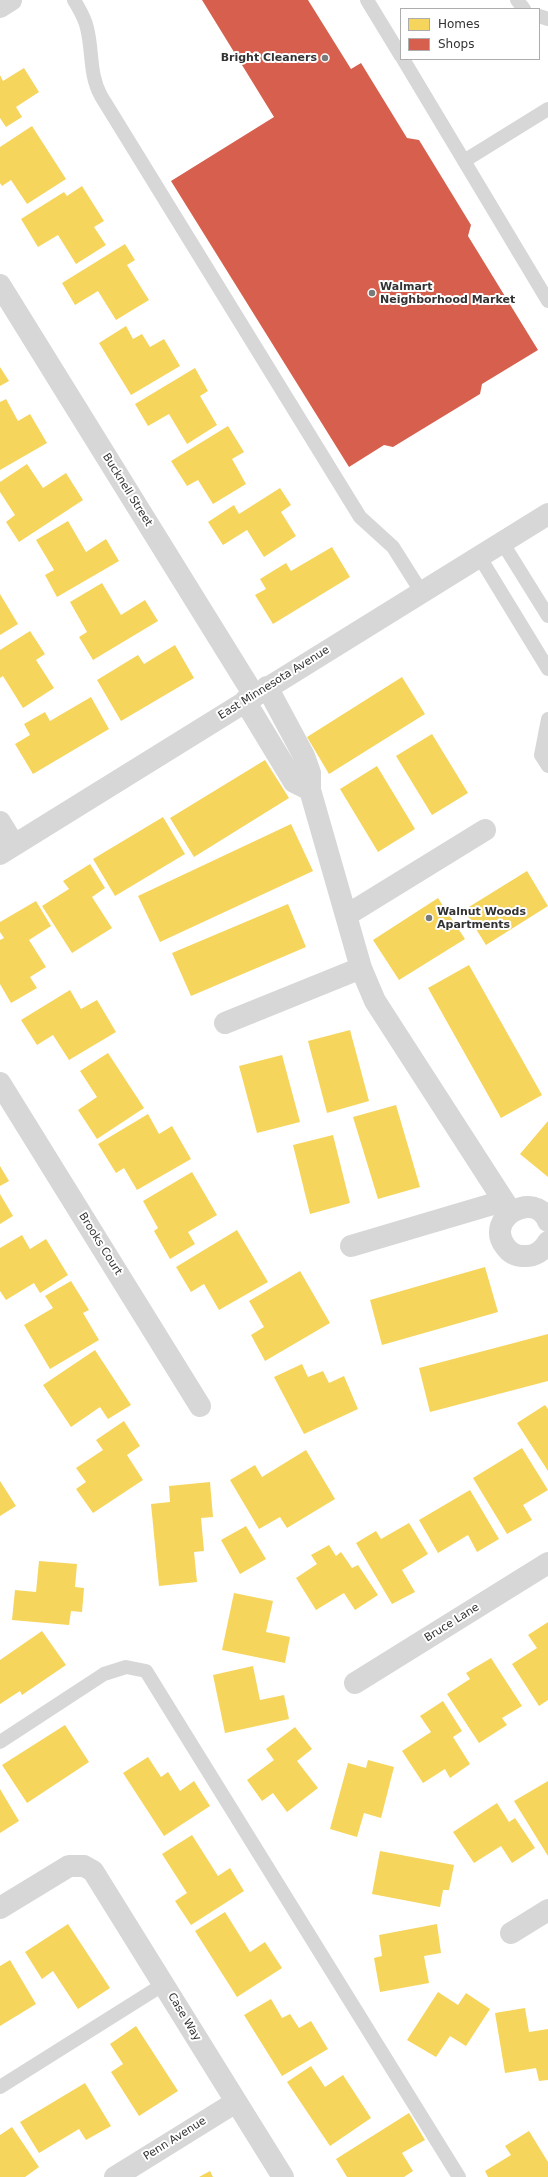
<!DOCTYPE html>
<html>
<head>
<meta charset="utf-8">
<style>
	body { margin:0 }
	#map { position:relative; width:548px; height:2177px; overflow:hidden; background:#fff; font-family:"DejaVu Sans",sans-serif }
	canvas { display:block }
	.legend { position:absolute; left:400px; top:8px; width:140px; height:52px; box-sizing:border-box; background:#fff; border:1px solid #adadad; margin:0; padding:5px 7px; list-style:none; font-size:12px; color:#333 }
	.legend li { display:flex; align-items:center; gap:8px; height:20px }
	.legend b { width:20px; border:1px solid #adadad }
</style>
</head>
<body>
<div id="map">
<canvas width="548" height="2177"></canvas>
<ul class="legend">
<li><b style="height:11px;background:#f6d55c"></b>Homes</li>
<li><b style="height:11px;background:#d6604d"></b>Shops</li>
</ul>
</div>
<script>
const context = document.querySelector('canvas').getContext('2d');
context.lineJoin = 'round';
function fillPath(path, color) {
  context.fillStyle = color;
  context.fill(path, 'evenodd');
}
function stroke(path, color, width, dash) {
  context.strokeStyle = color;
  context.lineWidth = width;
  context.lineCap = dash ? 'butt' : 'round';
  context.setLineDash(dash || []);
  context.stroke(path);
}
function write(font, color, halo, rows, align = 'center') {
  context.font = font + ' "DejaVu Sans",sans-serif';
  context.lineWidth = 4;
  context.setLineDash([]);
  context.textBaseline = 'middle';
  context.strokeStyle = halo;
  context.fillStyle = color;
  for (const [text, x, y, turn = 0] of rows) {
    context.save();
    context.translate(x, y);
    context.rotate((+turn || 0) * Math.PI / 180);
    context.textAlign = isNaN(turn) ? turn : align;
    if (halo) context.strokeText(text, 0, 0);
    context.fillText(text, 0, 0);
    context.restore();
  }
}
const homes = new Path2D(`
	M 24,68 L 39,92 L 16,107 L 22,117 L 6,127 L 0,118 L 0,75 L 3,81 Z
	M 32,126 L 66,179 L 27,204 L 11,180 L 2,186 L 0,183 L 0,147 Z
	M 82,186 L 104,221 L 94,227 L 106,245 L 76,264 L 58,235 L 38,247 L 21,219 L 64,192 L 67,196 Z
	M 125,244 L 135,260 L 127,265 L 149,300 L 116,320 L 98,291 L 75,305 L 62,283 Z
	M 126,326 L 133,339 L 142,334 L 150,347 L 164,339 L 180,366 L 131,395 L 99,343 Z
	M 0,367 L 9,381 L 0,386 Z
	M 195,368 L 208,391 L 200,396 L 217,425 L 187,444 L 169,414 L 148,426 L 135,404 Z
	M 6,399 L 18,421 L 30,414 L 47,443 L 0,470 L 0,402 Z
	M 228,426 L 244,452 L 232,459 L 246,484 L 213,504 L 198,480 L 187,486 L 171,461 Z
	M 27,464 L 43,488 L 66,473 L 83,500 L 19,542 L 6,522 L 15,515 L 0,492 L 0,482 Z
	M 280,488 L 291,505 L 281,512 L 296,536 L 264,557 L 247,530 L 223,545 L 208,522 L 234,505 L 239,514 Z
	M 68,521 L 86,552 L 106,539 L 119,561 L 57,597 L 45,575 L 54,570 L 36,540 Z
	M 332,547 L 350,577 L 273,624 L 255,595 L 266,589 L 260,579 L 286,563 L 291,571 Z
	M 102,583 L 121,615 L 145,600 L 158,621 L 93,660 L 79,637 L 87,632 L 70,602 Z
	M 0,594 L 18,624 L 0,635 Z
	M 30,631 L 45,654 L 36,660 L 54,688 L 23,708 L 3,676 L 0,678 L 0,650 Z
	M 175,645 L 194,678 L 121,721 L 97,680 L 138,655 L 144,664 Z
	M 402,677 L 425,714 L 329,774 L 307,737 Z
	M 91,697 L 109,729 L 33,774 L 15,744 L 30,735 L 24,724 L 45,712 L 50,721 Z
	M 432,734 L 468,793 L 432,815 L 396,756 Z
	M 265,760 L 289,798 L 194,857 L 170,818 Z
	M 377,766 L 415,829 L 378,852 L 340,789 Z
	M 163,817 L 185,854 L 115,896 L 93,859 Z
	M 291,824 L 313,871 L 160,942 L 138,896 Z
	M 90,864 L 105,888 L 92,897 L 112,928 L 72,953 L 42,906 L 69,889 L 63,881 Z
	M 527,871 L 548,906 L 486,945 L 464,910 Z
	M 438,898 L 465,939 L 399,980 L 373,940 Z
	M 36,901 L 51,926 L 29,940 L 46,967 L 30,977 L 37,988 L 11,1003 L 0,984 L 0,940 L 4,938 L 0,932 L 0,922 Z
	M 288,904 L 306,947 L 191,996 L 172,953 Z
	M 469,965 L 542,1095 L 501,1118 L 428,988 Z
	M 70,990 L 81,1009 L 97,1000 L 116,1032 L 69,1060 L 53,1035 L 37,1045 L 21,1020 Z
	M 350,1030 L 369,1101 L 327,1113 L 308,1041 Z
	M 108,1053 L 144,1108 L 97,1139 L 78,1110 L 97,1097 L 80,1071 Z
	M 282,1055 L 300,1122 L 257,1133 L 239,1066 Z
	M 396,1105 L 420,1187 L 378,1199 L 353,1117 Z
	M 148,1114 L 159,1134 L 172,1126 L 191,1159 L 137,1190 L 124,1168 L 116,1173 L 98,1144 Z
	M 548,1121 L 548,1177 L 520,1154 Z
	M 333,1135 L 350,1203 L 310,1214 L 293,1145 Z
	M 0,1166 L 9,1181 L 0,1186 Z
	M 192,1172 L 217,1215 L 188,1232 L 195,1244 L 170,1259 L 154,1231 L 158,1228 L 143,1201 Z
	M 0,1194 L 13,1216 L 0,1224 Z
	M 237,1230 L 268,1282 L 219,1310 L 204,1284 L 191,1292 L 176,1267 Z
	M 22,1235 L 30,1249 L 46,1239 L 68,1275 L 40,1293 L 34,1283 L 6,1300 L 0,1291 L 0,1248 Z
	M 485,1267 L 498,1312 L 382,1345 L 370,1300 Z
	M 300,1271 L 330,1323 L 265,1361 L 251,1335 L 264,1327 L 249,1301 Z
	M 71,1281 L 89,1310 L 83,1313 L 99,1340 L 50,1369 L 24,1325 L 53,1308 L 45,1296 Z
	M 548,1334 L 548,1381 L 430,1412 L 419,1368 Z
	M 95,1350 L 131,1405 L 108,1419 L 100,1407 L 71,1427 L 43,1385 Z
	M 302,1364 L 308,1377 L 323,1371 L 329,1383 L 344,1376 L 358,1409 L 304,1434 L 274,1377 Z
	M 545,1405 L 548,1409 L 548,1471 L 517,1423 Z
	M 124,1421 L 140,1446 L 127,1455 L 143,1480 L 93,1513 L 76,1489 L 86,1482 L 76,1468 L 103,1450 L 96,1440 Z
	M 522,1448 L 548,1490 L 523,1505 L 532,1520 L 507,1534 L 473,1478 Z
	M 306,1450 L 335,1499 L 287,1528 L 280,1517 L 259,1529 L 230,1480 L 255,1465 L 262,1477 Z
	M 0,1481 L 16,1506 L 0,1516 Z
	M 210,1482 L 213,1517 L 201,1518 L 204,1551 L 194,1552 L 197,1582 L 159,1586 L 151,1504 L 170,1502 L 169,1486 Z
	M 470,1490 L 499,1539 L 477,1552 L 468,1535 L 438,1553 L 419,1520 Z
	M 409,1523 L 428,1554 L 402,1570 L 415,1592 L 392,1604 L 356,1543 L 376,1531 L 381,1539 Z
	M 246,1526 L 266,1559 L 240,1574 L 221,1540 Z
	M 329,1545 L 336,1556 L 341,1552 L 352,1568 L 358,1565 L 378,1595 L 355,1610 L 344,1593 L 316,1610 L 296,1578 L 317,1564 L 311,1555 Z
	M 39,1561 L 77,1564 L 75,1587 L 84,1588 L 82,1612 L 71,1611 L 69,1625 L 12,1620 L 15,1590 L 36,1592 Z
	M 234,1593 L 273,1601 L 266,1632 L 290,1637 L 285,1663 L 222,1650 Z
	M 548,1622 L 548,1700 L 539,1706 L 512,1664 L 537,1648 L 528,1635 Z
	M 42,1631 L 66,1665 L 22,1695 L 20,1691 L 0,1704 L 0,1660 Z
	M 491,1658 L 522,1706 L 502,1718 L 507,1725 L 479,1743 L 447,1694 L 470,1679 L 466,1673 Z
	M 253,1666 L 260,1700 L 284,1695 L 289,1719 L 225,1733 L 213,1675 Z
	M 443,1701 L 462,1731 L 453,1737 L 470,1764 L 450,1778 L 445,1769 L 423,1783 L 402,1751 L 431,1732 L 420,1716 Z
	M 65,1725 L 89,1762 L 27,1803 L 2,1765 Z
	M 295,1727 L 312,1749 L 297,1761 L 318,1788 L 287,1812 L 273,1793 L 262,1801 L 247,1780 L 274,1760 L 266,1749 Z
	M 148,1757 L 161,1777 L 168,1772 L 180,1791 L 194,1781 L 210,1806 L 164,1836 L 123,1773 Z
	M 368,1760 L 394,1767 L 381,1818 L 364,1813 L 357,1837 L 330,1829 L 348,1763 L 366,1768 Z
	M 548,1781 L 548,1856 L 514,1801 Z
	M 0,1789 L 19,1821 L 0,1833 Z
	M 497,1803 L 509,1822 L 515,1818 L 535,1848 L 512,1863 L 501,1846 L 474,1863 L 453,1832 Z
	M 192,1835 L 218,1876 L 230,1868 L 244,1891 L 191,1925 L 175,1901 L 187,1893 L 162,1854 Z
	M 380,1851 L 454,1865 L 449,1890 L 443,1890 L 440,1907 L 372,1894 Z
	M 225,1912 L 250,1952 L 265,1942 L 282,1968 L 237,1997 L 195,1931 Z
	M 68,1924 L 110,1988 L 78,2009 L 53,1971 L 42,1979 L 25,1952 Z
	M 437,1924 L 441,1953 L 424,1956 L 429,1983 L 380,1992 L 374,1958 L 382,1956 L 379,1935 Z
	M 10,1960 L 36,2004 L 0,2026 L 0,1966 Z
	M 438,1992 L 458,2005 L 466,1993 L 490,2009 L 466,2046 L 450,2036 L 436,2057 L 407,2040 Z
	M 271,1999 L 282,2018 L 290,2014 L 299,2028 L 311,2021 L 328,2049 L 282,2076 L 244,2015 Z
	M 525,2008 L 529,2032 L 548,2029 L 548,2080 L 539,2081 L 536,2068 L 505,2073 L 495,2013 Z
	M 136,2026 L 178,2091 L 139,2116 L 111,2072 L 123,2064 L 110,2044 Z
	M 311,2066 L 325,2087 L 343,2075 L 371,2118 L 330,2146 L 287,2082 Z
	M 85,2083 L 111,2126 L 86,2140 L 79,2129 L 39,2153 L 20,2122 Z
	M 409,2113 L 425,2140 L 402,2153 L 413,2171 L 404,2177 L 347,2177 L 336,2159 Z
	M 12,2127 L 39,2167 L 25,2177 L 0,2177 L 0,2135 Z
	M 529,2131 L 548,2162 L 548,2177 L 488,2177 L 485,2171 L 511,2155 L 505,2146 Z
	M 210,2171 L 213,2177 L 199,2177 Z`);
const shops = new Path2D(`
	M 202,0 L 308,0 L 351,69 L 361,63 L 407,138 L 419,140 L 471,225 L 468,236 L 538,350 L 482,384 L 480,394 L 393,447 L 384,445 L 349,467 L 171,181 L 274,117 Z`);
const service = new Path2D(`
	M 74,0 C 79,9 85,18 87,28 C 93,52 89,74 101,96 L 360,517 L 393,547 L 422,593
	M 367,0 L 401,56
	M 517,0 L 524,9
	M 539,16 L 548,19
	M 403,59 L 548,301
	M 464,161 L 548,109
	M 502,542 L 548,616
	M 479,556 L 548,669
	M 548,719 L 541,755 L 548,766
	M 0,1742 L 104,1674 L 126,1667 L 146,1671 L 459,2177
	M 0,2087 L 164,1984`);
const minor = new Path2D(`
	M 0,285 L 254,695
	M 267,687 L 304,756 L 310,773 L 310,790 L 361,968 L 375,1001 L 511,1212
	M 245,701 L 294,782 L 310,790
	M 0,822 L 14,845
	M 0,854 L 548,514
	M 347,915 L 485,830
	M 225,1023 L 361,968
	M 0,1083 L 200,1406
	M 548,1221 C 535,1189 484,1218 505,1246 C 509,1252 515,1256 523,1256 C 534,1257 543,1251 548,1242
	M 351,1246 L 503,1201
	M 355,1683 L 548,1563
	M 0,1908 L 69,1866 L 84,1866 L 93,1871 L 283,2177
	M 511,1933 L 548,1910
	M 115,2177 L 236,2102`);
const tertiary = new Path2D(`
	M 0,7 L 11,0`);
const markers = [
	[325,58,4,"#7a7a7a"],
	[372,293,4,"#7a7a7a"],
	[429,918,4,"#7a7a7a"]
];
const poiNames = [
	["Bright Cleaners",317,58,"right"],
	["Walmart",380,287],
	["Neighborhood Market",380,300],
	["Walnut Woods",437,912],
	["Apartments",437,925]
];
const streetNames = [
	["Bucknell Street",127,490,58],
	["East Minnesota Avenue",274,683,-32],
	["Brooks Court",100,1244,58],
	["Bruce Lane",452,1623,-32],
	["Case Way",184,2017,59],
	["Penn Avenue",175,2139,-32]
];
fillPath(homes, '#f6d55c');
fillPath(shops, '#d6604d');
stroke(service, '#d7d7d7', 14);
stroke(minor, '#d7d7d7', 22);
stroke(tertiary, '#d7d7d7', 22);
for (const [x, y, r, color] of markers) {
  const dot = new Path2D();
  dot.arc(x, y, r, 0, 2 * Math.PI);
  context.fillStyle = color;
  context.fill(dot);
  stroke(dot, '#fff', 1.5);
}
write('bold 11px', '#333', '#fff', poiNames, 'left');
write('11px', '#333', '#fff', streetNames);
</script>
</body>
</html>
